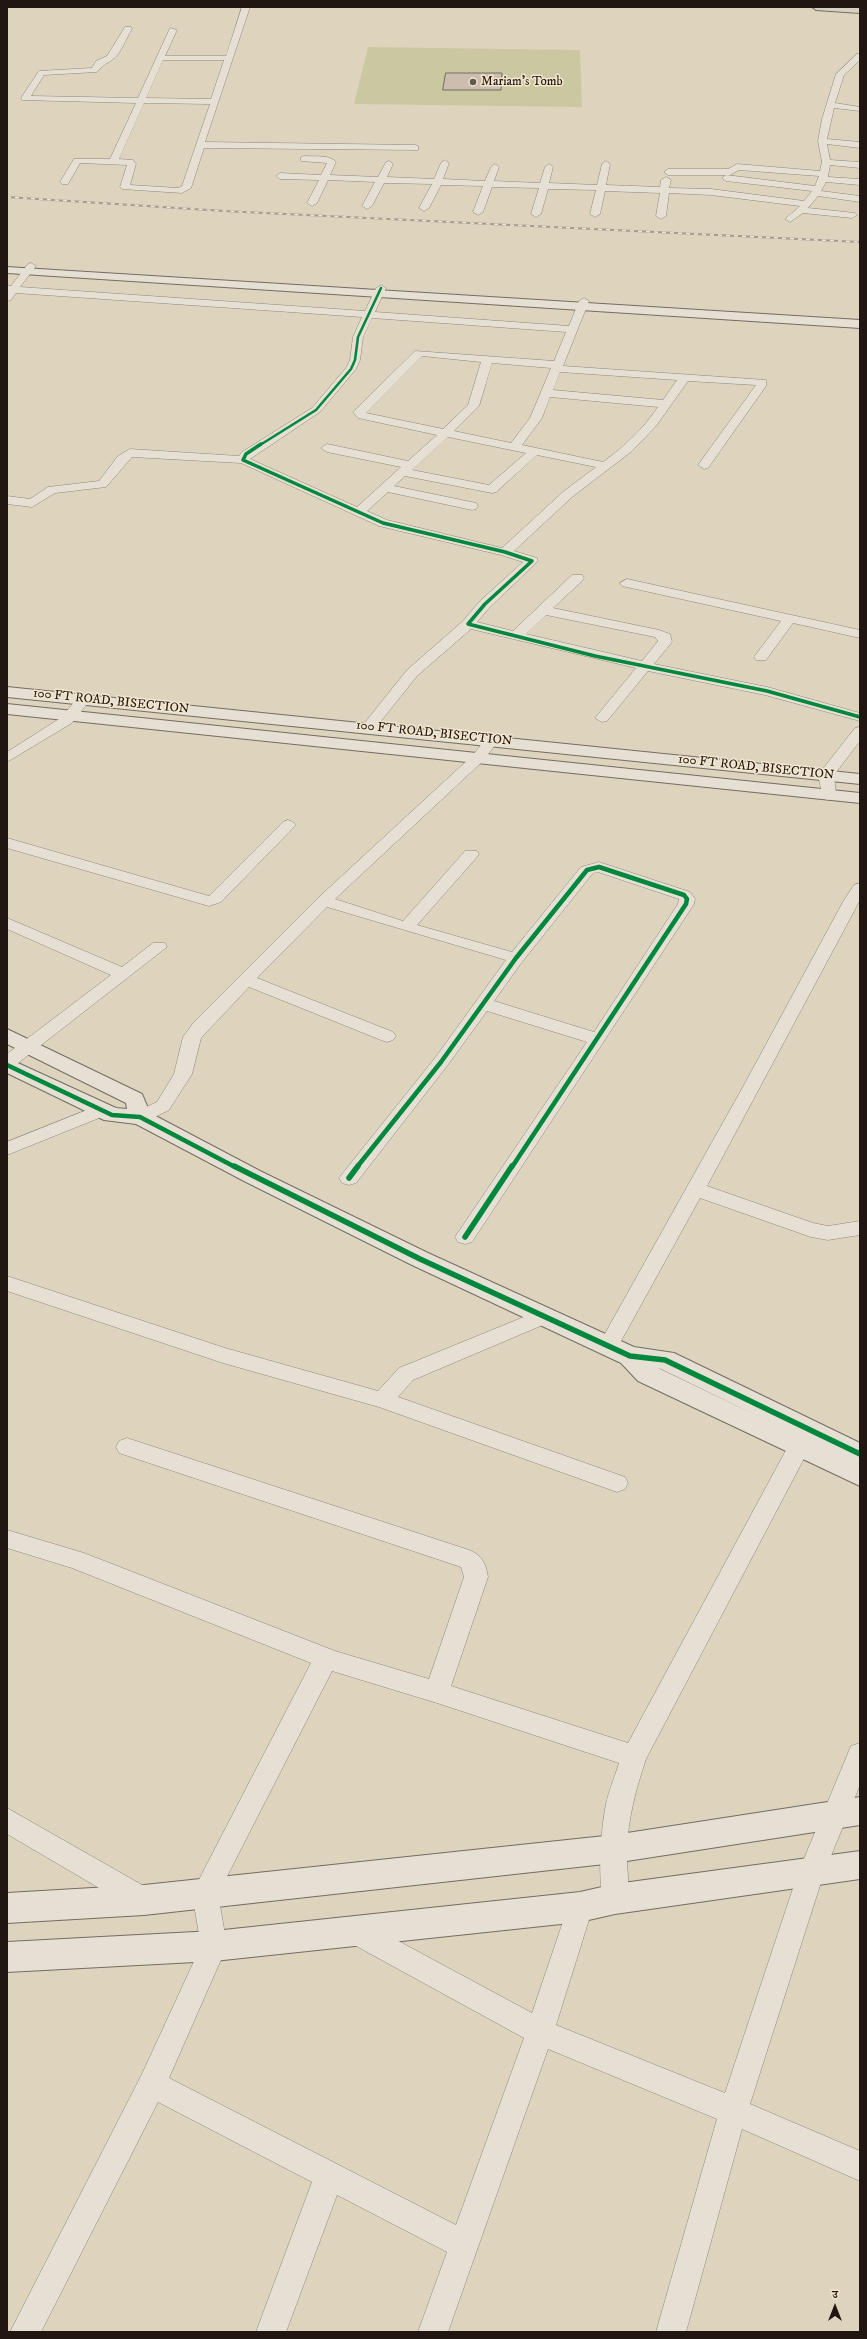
<!DOCTYPE html>
<html>
<head>
<meta charset="utf-8">
<style>
	body { margin:0 }
	#map { position:relative; width:867px; height:2339px; overflow:hidden; background:#ded4be; font-family:"IM FELL DW Pica","Noto Serif Devanagari",serif }
	canvas { display:block }
	.frame { position:absolute; inset:0; border:8px solid #211612; pointer-events:none }
	.north { position:absolute; left:815px; top:2287px; width:40px; height:40px; -webkit-text-stroke:3px #f2e6cc; paint-order:stroke; rotate:0deg; font-size:11px; font-weight:700; line-height:16px; text-align:center; color:#211612 }
	.north::after { content:''; display:block; margin:auto; width:14px; height:18px; background:#211612; clip-path:polygon(50% 0,100% 100%,50% 72%,0 100%) }
</style>
</head>
<body>
<div id="map">
<canvas width="867" height="2339"></canvas>
<div class="frame"></div>
<div class="north">उ</div>
</div>
<script>
const context = document.querySelector('canvas').getContext('2d');
context.lineJoin = 'round';
function fillPath(path, color) {
  context.fillStyle = color;
  context.fill(path, 'evenodd');
}
function stroke(path, color, width, dash) {
  context.strokeStyle = color;
  context.lineWidth = width;
  context.lineCap = dash ? 'butt' : 'round';
  context.setLineDash(dash || []);
  context.stroke(path);
}
function write(font, color, halo, rows, align = 'center') {
  context.font = font + ' "IM FELL DW Pica",serif';
  context.lineWidth = 3;
  context.setLineDash([]);
  context.textBaseline = 'middle';
  context.strokeStyle = halo;
  context.fillStyle = color;
  for (const [text, x, y, turn = 0] of rows) {
    context.save();
    context.translate(x, y);
    context.rotate((+turn || 0) * Math.PI / 180);
    context.textAlign = isNaN(turn) ? turn : align;
    if (halo) context.strokeText(text, 0, 0);
    context.fillText(text, 0, 0);
    context.restore();
  }
}
const green = new Path2D(`
	M 368,47 L 580,50 L 582,107 L 354,104 Z`);
const building = new Path2D(`
	M 446,73 L 502,73 L 501,90 L 443,90 Z`);
const street = new Path2D(`
	M 242,7 L 250,7 L 205,142 L 415,145 L 418,146 L 418,150 L 204,148 L 191,188 L 182,193 L 122,189 L 120,187 L 127,165 L 80,163 L 68,184 L 62,184 L 60,182 L 74,159 L 110,159 L 136,103 L 22,100 L 21,98 L 39,71 L 92,68 L 96,61 L 107,56 L 125,27 L 131,27 L 132,29 C 126,38 121,54 112,60 C 106,64 102,65 97,72 L 44,75 L 31,96 L 138,98 L 170,28 L 177,30 L 165,56 L 226,56 ZM 163,60 L 224,60 L 211,99 L 146,98 ZM 144,103 L 210,104 L 182,186 L 178,188 L 130,185 L 136,164 L 133,160 L 119,159 Z
	M 857,54 L 860,54 L 860,60 L 844,75 L 835,103 L 860,107 L 860,111 L 834,108 L 827,139 L 860,142 L 860,148 L 827,144 L 830,160 L 860,162 L 860,168 L 830,165 L 828,177 L 860,179 L 860,185 L 826,182 L 821,191 L 860,196 L 860,202 L 818,196 L 808,208 L 855,213 L 857,215 L 852,218 L 803,213 L 790,222 L 785,219 L 800,206 L 711,195 L 669,193 L 666,216 L 661,219 L 656,216 L 660,193 L 605,191 L 600,214 L 595,217 L 590,214 L 596,190 L 548,189 L 541,214 L 536,217 L 531,214 L 539,188 L 492,187 L 483,212 L 478,215 L 473,212 L 483,186 L 441,185 L 429,208 L 424,211 L 419,208 L 432,184 L 384,183 L 372,206 L 367,209 L 362,206 L 375,182 L 328,180 L 317,203 L 312,206 L 307,203 L 319,180 L 280,179 L 276,176 L 280,173 L 321,175 L 327,163 L 301,161 L 301,157 L 304,156 C 314,157 329,154 336,162 L 330,175 L 378,177 L 386,162 L 389,161 L 393,164 L 387,177 L 434,179 L 441,163 L 445,160 L 449,163 L 443,179 L 485,181 L 491,167 L 495,164 L 499,167 L 494,181 L 540,183 L 545,167 L 549,164 L 553,167 L 549,183 L 597,185 L 602,164 L 606,161 L 610,164 L 606,185 L 660,187 L 661,180 L 666,177 L 671,180 L 669,188 L 711,189 L 804,201 L 812,191 L 726,181 L 722,178 L 726,175 L 815,186 L 819,176 L 739,170 L 730,175 L 668,175 L 664,172 L 668,169 L 728,169 L 737,164 L 820,171 L 822,162 L 818,141 L 822,119 L 836,74 Z
	M 31,263 L 36,266 L 20,287 L 365,311 L 376,288 L 381,285 L 386,288 L 375,312 L 569,326 L 579,301 L 584,298 L 589,301 L 563,366 L 766,380 L 766,386 L 708,468 L 704,469 L 698,465 L 756,385 L 688,381 L 656,426 L 632,451 L 572,497 L 514,551 L 537,558 L 538,561 L 490,607 L 477,622 L 513,631 L 572,575 L 582,575 L 584,578 L 582,581 L 553,608 L 659,630 L 670,634 L 672,642 L 654,664 L 767,687 L 860,713 L 860,721 L 765,695 L 648,671 L 607,721 L 602,722 L 595,718 L 636,668 L 471,629 L 417,676 L 373,731 L 363,731 L 361,728 L 363,725 L 407,670 L 463,621 L 480,601 L 523,562 L 501,555 L 379,526 L 241,463 L 132,457 L 106,487 L 55,493 L 32,507 L 7,504 L 7,496 L 30,499 L 48,487 L 99,481 L 118,456 L 130,449 L 239,456 L 242,452 L 312,408 L 346,368 L 350,360 L 353,337 L 362,317 L 16,293 L 11,300 L 7,301 L 7,286 L 11,286 L 28,264 ZM 372,318 L 566,332 L 554,361 L 415,351 L 353,412 L 358,418 L 437,435 L 408,461 L 327,444 L 321,448 L 327,452 L 401,467 L 357,507 L 250,459 L 320,412 L 356,369 L 360,360 L 363,337 ZM 422,356 L 481,362 L 468,405 L 443,429 L 366,413 ZM 492,363 L 551,368 L 530,418 L 511,443 L 454,431 L 479,406 ZM 560,372 L 677,380 L 663,400 L 553,390 ZM 550,397 L 658,407 C 643,429 625,446 603,462 L 522,445 L 542,418 ZM 448,437 L 526,453 L 489,485 L 412,470 ZM 537,455 L 596,467 L 564,491 L 502,548 L 387,520 L 367,511 L 388,492 L 472,510 L 476,509 L 478,506 L 476,503 L 394,486 L 405,476 L 492,493 L 496,492 ZM 546,615 L 655,637 L 658,641 L 642,661 L 526,634 Z
	M 627,579 L 860,630 L 860,638 L 793,623 L 766,660 L 756,660 L 754,657 L 781,621 L 622,586 L 620,583 Z
	M 84,695 L 91,699 L 72,723 L 7,762 L 7,752 L 62,717 L 79,696 Z
	M 860,727 L 860,741 L 834,775 L 836,795 L 828,800 L 823,798 L 818,775 L 855,728 Z
	M 492,736 L 499,740 L 483,761 L 335,899 L 403,921 L 465,851 L 477,851 L 479,854 L 477,857 L 417,925 L 512,952 L 581,867 L 599,862 L 605,864 L 690,892 L 695,899 L 694,904 L 472,1242 L 465,1244 L 458,1242 L 455,1237 L 587,1042 L 487,1011 L 447,1066 L 356,1183 L 349,1185 L 342,1183 L 339,1178 L 435,1058 L 506,960 L 327,907 L 257,978 L 393,1032 L 396,1036 L 393,1040 L 387,1042 L 381,1040 L 249,987 L 201,1038 L 192,1074 L 169,1110 L 147,1121 L 140,1123 L 133,1121 L 131,1117 L 133,1113 L 157,1102 L 174,1074 L 183,1037 L 194,1022 L 318,898 L 473,755 L 487,737 ZM 598,872 L 679,899 L 678,904 L 594,1032 L 494,1001 L 522,962 L 593,873 Z
	M 288,820 L 293,822 L 296,825 L 293,828 L 221,902 L 209,906 L 7,848 L 7,838 L 209,896 L 283,822 Z
	M 860,883 L 860,900 L 707,1186 L 813,1223 L 828,1226 L 860,1221 L 860,1235 L 828,1240 L 811,1237 L 700,1198 L 615,1352 L 608,1354 L 601,1352 L 598,1346 L 744,1085 L 844,900 L 854,885 Z
	M 7,918 L 122,967 L 153,943 L 165,943 L 167,947 L 13,1067 L 7,1069 L 7,1054 L 111,975 L 7,929 Z
	M 102,1104 L 109,1106 L 111,1110 L 109,1114 L 7,1155 L 7,1142 Z
	M 7,1276 L 225,1348 L 378,1391 L 399,1368 L 536,1312 L 543,1309 L 550,1312 L 553,1317 L 550,1322 L 413,1380 L 398,1397 L 625,1477 L 628,1483 L 625,1489 L 617,1492 L 379,1407 L 223,1363 L 7,1291 Z
	M 807,1423 L 815,1426 L 818,1432 L 646,1759 C 636,1789 628,1818 627,1850 C 626,1869 632,1890 624,1908 L 615,1912 L 606,1908 C 596,1885 601,1829 606,1804 C 609,1790 615,1776 619,1763 L 437,1703 L 332,1671 L 218,1894 L 227,1946 L 169,2078 L 456,2225 L 524,2038 L 347,1941 L 343,1932 L 347,1923 L 356,1919 L 365,1923 L 532,2013 L 571,1898 L 580,1894 L 589,1898 L 593,1907 L 556,2025 L 725,2093 L 798,1873 L 851,1746 L 860,1743 L 860,1785 L 824,1873 L 750,2104 L 860,2151 L 860,2181 L 742,2129 L 686,2332 L 656,2332 L 717,2119 L 548,2049 L 448,2332 L 418,2332 L 447,2252 L 337,2195 L 286,2332 L 256,2332 L 312,2182 L 158,2102 L 41,2332 L 10,2332 L 142,2074 L 201,1946 L 192,1893 L 311,1663 L 72,1568 L 7,1548 L 7,1530 L 84,1553 L 335,1651 L 429,1679 L 464,1577 L 461,1567 L 119,1453 L 116,1447 L 119,1441 L 127,1438 L 469,1550 C 482,1555 486,1564 488,1577 L 451,1686 L 628,1743 L 799,1426 Z
	M 7,1808 L 151,1890 L 155,1899 L 151,1908 L 142,1912 L 133,1908 L 7,1834 Z`);
const secondary = new Path2D(`
	M 7,267 L 860,320 L 860,328 L 7,273 Z
	M 7,687 L 860,774 L 860,784 L 7,697 Z
	M 7,704 L 860,793 L 860,803 L 7,714 Z
	M 7,1029 L 142,1094 L 150,1113 L 260,1171 L 428,1253 L 634,1347 L 674,1353 L 860,1443 L 860,1464 L 858,1463 L 860,1464 L 860,1486 L 638,1381 L 621,1363 L 412,1265 L 244,1181 L 136,1124 L 104,1120 L 7,1073 L 7,1058 L 116,1108 L 127,1109 L 126,1103 L 7,1044 ZM 658,1368 L 661,1369 L 762,1418 Z
	M 860,1797 L 860,1825 L 614,1863 L 144,1915 L 7,1923 L 7,1893 L 144,1885 L 614,1835 Z
	M 860,1851 L 860,1879 L 615,1914 L 580,1922 L 214,1961 L 7,1972 L 7,1942 L 214,1931 L 580,1892 L 615,1884 Z`);
const highway = new Path2D(`
	M 812,7 L 860,7 L 860,13 L 816,10 Z`);
const rail = new Path2D(`
	M 7,197 L 224,211 L 860,242`);
const cyclewayFar3 = new Path2D(`
	M 260,445 L 316,410 L 351,369 L 355,360 L 358,337 L 381,288`);
const cyclewayFar2 = new Path2D(`
	M 261,444 L 246,454 L 243,460 L 383,523 L 505,552 L 532,561 L 485,604 L 468,624 L 595,656 L 767,691 L 860,717`);
const cyclewayFar1 = new Path2D(`
	M 7,1065 L 112,1115 L 140,1117 L 235,1167
	M 357,1167 L 441,1062 L 516,958 L 587,870 L 599,867 L 684,895 L 687,899 L 686,904 L 512,1167`);
const cycleway = new Path2D(`
	M 234,1166 L 420,1259 L 630,1356 L 665,1360 L 860,1454
	M 349,1178 L 358,1166
	M 465,1237 L 512,1166`);
const markers = [
	[473,82,4,"#63584e"]
];
const farPoinames = [
	["Mariam's Tomb",481,82]
];
const farStreetnames = [
	["100 FT ROAD, BISECTION",111,702,6],
	["100 FT ROAD, BISECTION",434,734,6],
	["100 FT ROAD, BISECTION",756,768,6]
];
fillPath(green, '#cbc8a1');
fillPath(building, '#ccbdae');
stroke(building, '#736d62', 1);
stroke(street, '#8e867a', 1);
stroke(secondary, '#736d62', 2);
stroke(highway, '#736d62', 2);
fillPath(street, '#e5dfd4');
fillPath(secondary, '#e5dfd4');
fillPath(highway, '#d8d0c0');
stroke(rail, '#a09b93', 2);
stroke(rail, '#f2e6cc', 1.5, [4]);
stroke(cyclewayFar3, '#00873e', 2.5);
stroke(cyclewayFar2, '#00873e', 3.5);
stroke(cyclewayFar1, '#00873e', 4.5);
stroke(cycleway, '#00873e', 5.5);
for (const [x, y, r, color] of markers) {
  const dot = new Path2D();
  dot.arc(x, y, r, 0, 2 * Math.PI);
  context.fillStyle = color;
  context.fill(dot);
  stroke(dot, '#f2e6cc', 1.5);
}
write('13px', '#211612', '#f2e6cc', farPoinames, 'left');
write('13px', '#211612', '#f2e6cc', farStreetnames);
</script>
</body>
</html>
